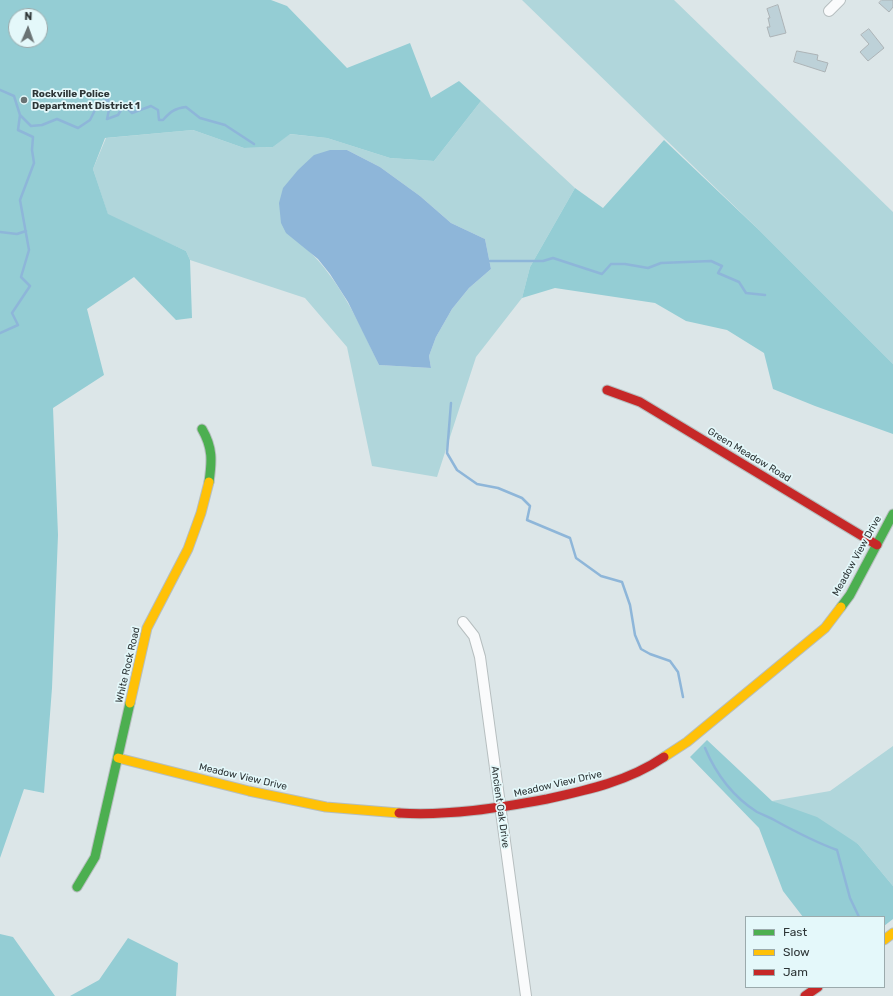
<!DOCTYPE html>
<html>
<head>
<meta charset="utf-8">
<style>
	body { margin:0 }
	#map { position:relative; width:893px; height:996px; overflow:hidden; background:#dce6e8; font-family:Rubik,sans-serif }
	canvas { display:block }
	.legend { position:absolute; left:745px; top:916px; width:140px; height:72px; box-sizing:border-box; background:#e4f8fa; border:1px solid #9baaac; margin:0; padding:5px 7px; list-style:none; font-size:12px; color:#2d3536 }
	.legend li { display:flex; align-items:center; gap:8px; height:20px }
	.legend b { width:20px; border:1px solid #9baaac }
	.north { position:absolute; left:8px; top:8px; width:40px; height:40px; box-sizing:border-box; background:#e4f8fa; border:1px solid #9baaac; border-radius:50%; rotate:2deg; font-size:11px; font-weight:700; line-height:16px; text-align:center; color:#2d3536 }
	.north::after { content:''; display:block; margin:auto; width:14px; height:18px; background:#6a7374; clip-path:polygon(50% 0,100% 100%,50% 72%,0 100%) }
</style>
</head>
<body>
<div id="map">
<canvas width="893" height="996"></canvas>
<ul class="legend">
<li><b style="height:5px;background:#4caf50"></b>Fast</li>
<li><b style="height:5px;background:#ffc107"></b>Slow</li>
<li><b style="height:5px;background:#c62828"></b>Jam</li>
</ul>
<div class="north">N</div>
</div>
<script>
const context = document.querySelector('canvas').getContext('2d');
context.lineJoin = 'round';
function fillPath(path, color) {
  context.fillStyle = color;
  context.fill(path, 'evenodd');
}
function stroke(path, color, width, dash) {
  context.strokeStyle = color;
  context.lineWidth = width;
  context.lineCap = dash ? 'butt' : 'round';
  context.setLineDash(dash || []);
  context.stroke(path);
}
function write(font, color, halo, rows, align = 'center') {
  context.font = font + ' Rubik,sans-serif';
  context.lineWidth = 3.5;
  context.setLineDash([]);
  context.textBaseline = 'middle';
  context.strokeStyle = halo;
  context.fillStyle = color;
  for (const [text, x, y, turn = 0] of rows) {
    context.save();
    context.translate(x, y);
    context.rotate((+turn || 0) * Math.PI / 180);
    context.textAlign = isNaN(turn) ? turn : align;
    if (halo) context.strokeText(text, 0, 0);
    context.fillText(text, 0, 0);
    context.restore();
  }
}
const green = new Path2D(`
	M 522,0 L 674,0 L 893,212 L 893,364 L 759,230 Z
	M 481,101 L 575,188 L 530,267 L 522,298 L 476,357 L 437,477 L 372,466 L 347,347 L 305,298 L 190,260 L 186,251 L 108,215 L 93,169 L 106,138 L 193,130 L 244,148 L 273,147 L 289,134 L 327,138 L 390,158 L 434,161 ZM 347,150 L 380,167 L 420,196 L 451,223 L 485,239 L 491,269 L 469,288 L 452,309 L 436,337 L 429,356 L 431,368 L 379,365 C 359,323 340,280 306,248 Z
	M 893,746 L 893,886 L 858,844 L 772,801 L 830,791 Z`);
const forest = new Path2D(`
	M 0,0 L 271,0 L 287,6 L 347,68 L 410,43 L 431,98 L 459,81 L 481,101 L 434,161 L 390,158 L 327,138 L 290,134 L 273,147 L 244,148 L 193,130 L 105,138 L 93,169 L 108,214 L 186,251 L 190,260 L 192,318 L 176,320 L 134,277 L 87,309 L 104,375 L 53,408 L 58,535 L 52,688 L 44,793 L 24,789 L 0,858 ZM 16,16 L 40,16 L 40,40 L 16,40 Z
	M 664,140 L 759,230 L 893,364 L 893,434 L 815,406 L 773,389 L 764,353 L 727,330 L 686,321 L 655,303 L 555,288 L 522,298 L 530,267 L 575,188 L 603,208 Z
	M 707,740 L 772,801 L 817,817 L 858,844 L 893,886 L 893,919 L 884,926 L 884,917 L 803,917 L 783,891 L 759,828 L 690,757 Z
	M 0,934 L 13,937 L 55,996 L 0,996 Z
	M 128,938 L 178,963 L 176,996 L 70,996 L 99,980 Z`);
const water = new Path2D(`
	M 330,150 L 347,150 L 380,167 L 420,196 L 451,223 L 485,239 L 491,269 L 469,288 L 452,309 L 436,337 L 429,356 L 431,368 L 379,365 L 348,302 L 330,274 L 318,259 L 286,233 L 281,223 L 279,203 L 283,188 L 298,170 L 314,155 Z`);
const stream = new Path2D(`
	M 0,90 L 14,96 L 20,115 L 31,126 L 42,125 L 57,119 L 78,128 L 90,120 L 98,104 L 108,99 L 109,110 L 107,119 L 118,115 L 124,105 L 132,113 L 151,106 L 158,110 L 159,120 L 163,120 C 170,112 175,108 186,107 L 200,118 L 225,125 L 254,144
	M 0,232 L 17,234 L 26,231
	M 490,261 L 543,261 L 553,258 L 602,274 L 611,264 L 625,264 L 648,268 L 661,263 L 711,261 L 722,266 L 718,273 L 739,282 L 746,293 L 765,295
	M 0,333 L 18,325 L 12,313 L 30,286 L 21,277 L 29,250 L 20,200 L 34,163 L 32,150 L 33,137 L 18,130 L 20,115
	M 451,403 L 447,453 L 457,470 L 477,484 L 498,488 L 522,498 L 530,506 L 527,520 L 570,538 L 576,558 L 601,576 L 622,582 L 630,605 L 635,635 L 641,649 L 650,654 L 670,661 L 678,672 L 683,697
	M 705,748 C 716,774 732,796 757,812 C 763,815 770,817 776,821 C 796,832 815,842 837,850 L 850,898 L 859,917`);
const building = new Path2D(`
	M 882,0 L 893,0 L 893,7 L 889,12 L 879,3 Z
	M 778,5 L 786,33 L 770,37 L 767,27 L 770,27 L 768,18 L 770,18 L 767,9 Z
	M 869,29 L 884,48 L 868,61 L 860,52 L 869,44 L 861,35 Z
	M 797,51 L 818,55 L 817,60 L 828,63 L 825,72 L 794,62 Z`);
const street = new Path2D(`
	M 829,11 L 840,0
	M 463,622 L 474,636 L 480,657 L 526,996`);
const fast = new Path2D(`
	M 202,429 C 213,448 212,461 209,482
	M 841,607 L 850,595 L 893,514
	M 77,887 L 95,857 L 130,703`);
const slow = new Path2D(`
	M 130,703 L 147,628 L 188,549 L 201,513 L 209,482
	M 664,757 L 687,742 L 825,628 L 841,607
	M 118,758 L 249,791 L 326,807 L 399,813
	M 884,940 L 893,933`);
const jam = new Path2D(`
	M 607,390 L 640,402 L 877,545
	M 399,813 C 448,816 499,808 547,799 C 588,790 629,781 664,757
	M 805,996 L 818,987`);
const markers = [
	[24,100,4,"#6a7374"]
];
const poiNames = [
	["Rockville Police",32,94],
	["Department District 1",32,106]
];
const streetNames = [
	["Green Meadow Road",749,455,31],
	["Meadow View Drive",857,556,-61],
	["White Rock Road",128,665,-77],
	["Meadow View Drive",243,777,13],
	["Meadow View Drive",558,784,-13],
	["Ancient Oak Drive",500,807,82]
];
fillPath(green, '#b0d6db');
fillPath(forest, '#94cdd4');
fillPath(water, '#8eb6d9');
stroke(stream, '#8eb6d9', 2.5);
fillPath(building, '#bdd1d8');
stroke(building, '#acb3b6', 1);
stroke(street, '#b6bebf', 12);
stroke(fast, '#b6bebf', 11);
stroke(slow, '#b6bebf', 11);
stroke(jam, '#b6bebf', 11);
stroke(street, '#fafbfc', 10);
stroke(fast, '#4caf50', 9);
stroke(slow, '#ffc107', 9);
stroke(jam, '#c62828', 9);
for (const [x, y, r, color] of markers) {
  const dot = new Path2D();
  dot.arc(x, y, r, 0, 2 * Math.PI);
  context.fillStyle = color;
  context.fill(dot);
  stroke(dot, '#e4f8fa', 1.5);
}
write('bold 10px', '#2d3536', '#e4f8fa', poiNames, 'left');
write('10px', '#2d3536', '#e4f8fa', streetNames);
</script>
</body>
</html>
